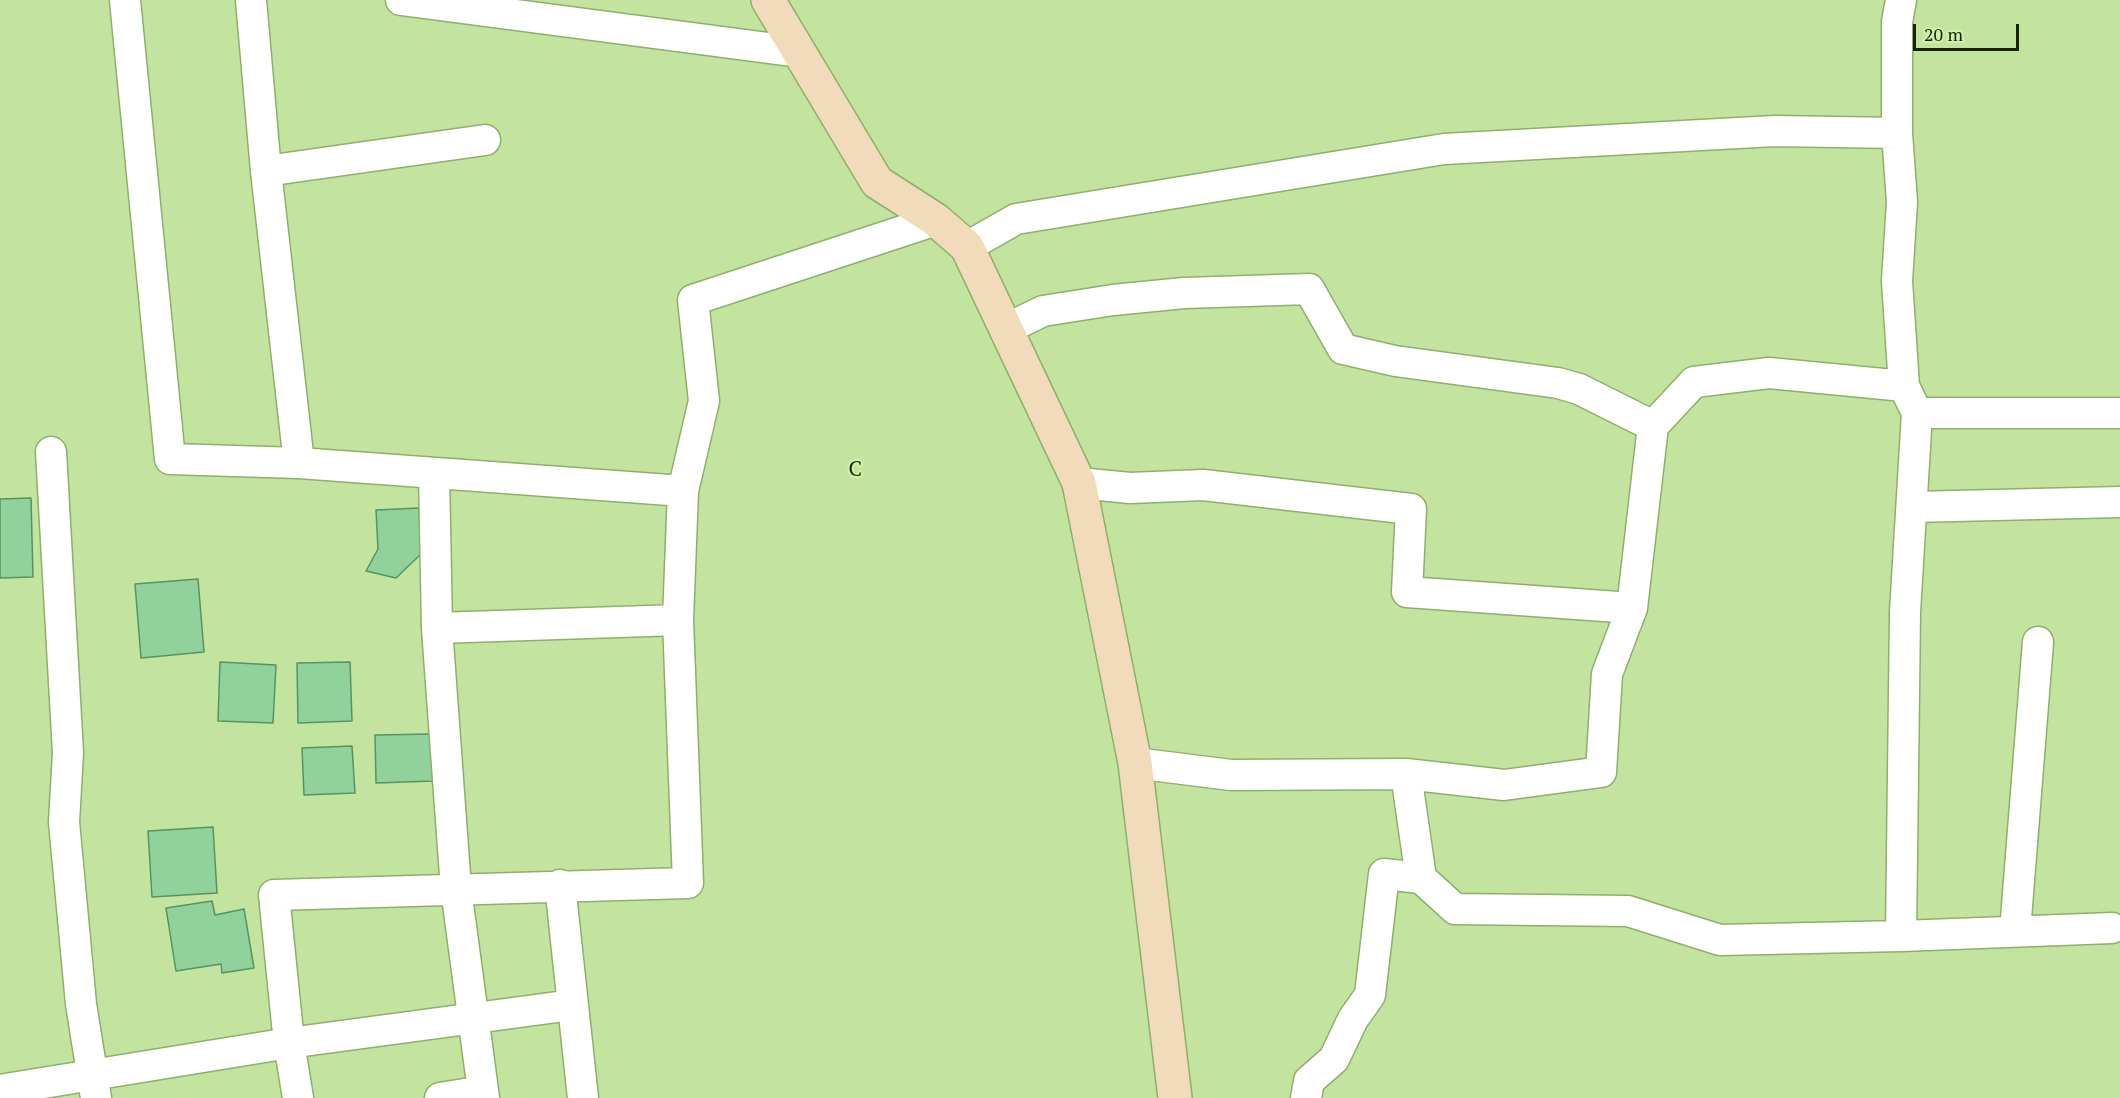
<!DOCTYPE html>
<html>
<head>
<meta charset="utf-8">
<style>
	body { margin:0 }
	#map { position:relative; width:2120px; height:1098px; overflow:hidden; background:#c2e49e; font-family:"PT Serif",serif }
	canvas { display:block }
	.scale { position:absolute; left:1913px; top:24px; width:106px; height:27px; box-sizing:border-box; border:3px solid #182408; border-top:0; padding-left:8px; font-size:18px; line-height:21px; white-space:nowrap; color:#182408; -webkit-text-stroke:4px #cff1aa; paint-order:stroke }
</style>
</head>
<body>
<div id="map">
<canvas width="2120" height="1098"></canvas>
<div class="scale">20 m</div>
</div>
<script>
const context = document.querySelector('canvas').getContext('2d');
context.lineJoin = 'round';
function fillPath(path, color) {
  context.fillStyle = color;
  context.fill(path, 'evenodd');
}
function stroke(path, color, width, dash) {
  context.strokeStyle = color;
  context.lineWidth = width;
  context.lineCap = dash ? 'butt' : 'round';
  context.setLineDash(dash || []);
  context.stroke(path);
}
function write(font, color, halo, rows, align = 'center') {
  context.font = font + ' "PT Serif",serif';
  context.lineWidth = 4.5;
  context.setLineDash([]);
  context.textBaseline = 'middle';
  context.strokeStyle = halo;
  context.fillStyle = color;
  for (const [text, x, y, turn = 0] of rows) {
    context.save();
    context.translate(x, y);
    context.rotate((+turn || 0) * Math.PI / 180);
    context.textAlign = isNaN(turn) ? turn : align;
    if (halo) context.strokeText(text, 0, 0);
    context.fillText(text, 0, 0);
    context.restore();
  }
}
const building = new Path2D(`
	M 31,498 L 33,577 L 0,578 L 0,499 Z
	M 419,508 L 421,554 L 396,578 L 366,571 L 378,549 L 376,510 Z
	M 198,579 L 204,652 L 141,658 L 135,584 Z
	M 220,662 L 276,665 L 273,723 L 218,721 Z
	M 350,662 L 352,721 L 298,723 L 297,663 Z
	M 433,734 L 434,781 L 376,783 L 375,735 Z
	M 352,746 L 355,793 L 304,795 L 302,748 Z
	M 213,827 L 217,893 L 152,897 L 148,831 Z
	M 212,901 L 215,915 L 244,909 L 254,968 L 222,973 L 221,964 L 176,971 L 166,908 Z`);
const street = new Path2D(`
	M 125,0 L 170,459 L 299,463 L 683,491 L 704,401 L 693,300 L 936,220
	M 251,0 L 266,171 L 299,463
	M 401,0 L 799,52
	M 266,171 L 485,140
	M 967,247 L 1016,219 L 1444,149 L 1775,131 L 1897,133
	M 1006,329 L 1043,311 L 1113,300 L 1184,293 L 1309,289 L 1343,349 L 1395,361 L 1558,383 L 1579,389 L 1653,426
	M 1917,413 L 2120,413
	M 51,452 L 68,753 L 64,822 L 81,1004 L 96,1098
	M 434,474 L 437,628 L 678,620
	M 1079,483 L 1130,488 L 1203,485 L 1411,509 L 1407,592 L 1632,608
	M 1913,507 L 2120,502
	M 437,628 L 456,889 L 484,1098
	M 1135,763 L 1231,775 L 1406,774 L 1504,785 L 1601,772 L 1607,674 L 1632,608 L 1653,426 L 1694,382 L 1769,373 L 1904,386 L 1897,281 L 1902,202 L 1897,133 L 1897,22 L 1901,0
	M 1406,774 L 1421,878 L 1455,909 L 1628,911 L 1720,940 L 1901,936 L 1905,612 L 1917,413 L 1904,386
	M 560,885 L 583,1098
	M 2015,931 L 2038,642
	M 1901,936 L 2112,928
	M 0,1090 L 289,1043 L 572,1005
	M 298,1098 L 289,1043 L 274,895 L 688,883 L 678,620 L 683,491
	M 440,1098 L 483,1091
	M 1306,1098 L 1309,1081 L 1334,1059 L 1353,1019 L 1370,995 L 1384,874 L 1421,878`);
const secondary = new Path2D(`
	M 768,0 L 877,182 L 936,220 L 967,247 L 1079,483 L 1135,763 L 1175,1098`);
const quarterNames = [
	["C",856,470]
];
fillPath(building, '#91d19c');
stroke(building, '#559462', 1.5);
stroke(street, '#8faf6b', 33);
stroke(secondary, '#8faf6b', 36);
stroke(street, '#fff', 30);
stroke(secondary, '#f1dbbb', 33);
context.letterSpacing = '1.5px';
write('21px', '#182408', '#cff1aa', quarterNames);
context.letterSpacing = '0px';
</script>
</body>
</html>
